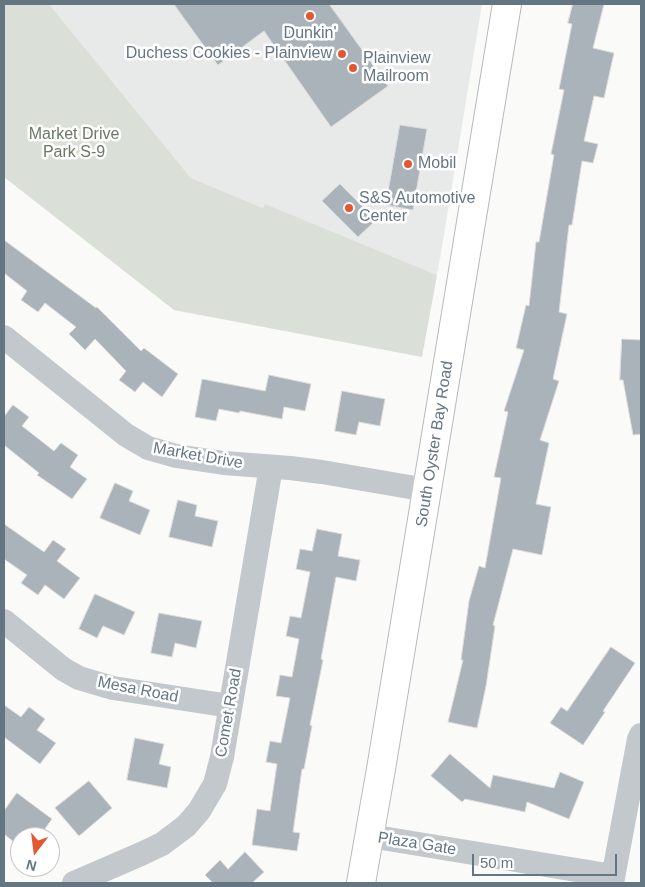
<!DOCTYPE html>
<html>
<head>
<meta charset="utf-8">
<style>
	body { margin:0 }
	#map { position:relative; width:645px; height:887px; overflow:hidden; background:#fafaf8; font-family:Helvetica,sans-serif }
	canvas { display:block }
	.frame { position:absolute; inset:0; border:5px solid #657683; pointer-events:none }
	.north { position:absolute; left:10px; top:827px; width:50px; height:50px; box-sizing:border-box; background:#fff; border:1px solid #c1c8cd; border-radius:50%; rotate:195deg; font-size:14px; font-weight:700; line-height:20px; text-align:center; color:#657683 }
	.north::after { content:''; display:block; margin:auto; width:18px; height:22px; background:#e4572e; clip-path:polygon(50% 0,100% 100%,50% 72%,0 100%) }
	.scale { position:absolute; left:472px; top:854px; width:145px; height:22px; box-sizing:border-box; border:2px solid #657683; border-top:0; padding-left:6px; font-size:15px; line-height:18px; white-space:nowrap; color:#657683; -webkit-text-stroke:4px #fff; paint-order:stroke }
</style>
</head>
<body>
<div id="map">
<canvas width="645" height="887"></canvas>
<div class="frame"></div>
<div class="north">N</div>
<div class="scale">50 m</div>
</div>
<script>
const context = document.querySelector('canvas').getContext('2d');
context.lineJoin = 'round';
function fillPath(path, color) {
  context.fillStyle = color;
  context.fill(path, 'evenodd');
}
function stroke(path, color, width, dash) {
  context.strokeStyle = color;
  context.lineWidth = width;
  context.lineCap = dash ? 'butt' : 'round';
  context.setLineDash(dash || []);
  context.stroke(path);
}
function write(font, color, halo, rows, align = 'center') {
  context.font = font + ' Helvetica,sans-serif';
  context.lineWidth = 5;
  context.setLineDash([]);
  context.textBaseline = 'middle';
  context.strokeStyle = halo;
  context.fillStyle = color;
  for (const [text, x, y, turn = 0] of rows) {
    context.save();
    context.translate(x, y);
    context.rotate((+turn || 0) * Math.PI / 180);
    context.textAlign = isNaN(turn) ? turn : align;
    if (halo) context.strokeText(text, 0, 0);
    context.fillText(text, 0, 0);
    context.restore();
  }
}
const built = new Path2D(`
	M 49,4 L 482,4 L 438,271 L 437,271 L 437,275 L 266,205 L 263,208 L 191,178 Z`);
const green = new Path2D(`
	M 4,4 L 49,4 L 191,178 L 263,208 L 265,204 L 437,275 L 422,357 L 174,310 L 4,177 Z`);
const building = new Path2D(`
	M 174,4 L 329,4 L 388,86 L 331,127 L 264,31 L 218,65 Z
	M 573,4 L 604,4 L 593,48 L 614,53 L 604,98 L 594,96 L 584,141 L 598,144 L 593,163 L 582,161 L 572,225 L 569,225 L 559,312 L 567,314 L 553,379 L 559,381 L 540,440 L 549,443 L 536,504 L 551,507 L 542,555 L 513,549 L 493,625 L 495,626 L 486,686 L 477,728 L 448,722 L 463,660 L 461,660 L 469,601 L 479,566 L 485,568 L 501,478 L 494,477 L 508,412 L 504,411 L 524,350 L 516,348 L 526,305 L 529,306 L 536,242 L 539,242 L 554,155 L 551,154 L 564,90 L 559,89 L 572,24 L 568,23 Z
	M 400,125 L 427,129 L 413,210 L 386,205 Z
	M 340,184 L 376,220 L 358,237 L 322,201 Z
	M 4,240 L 96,308 L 97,307 L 141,351 L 144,348 L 178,374 L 162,397 L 143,382 L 135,392 L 119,380 L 126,371 L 95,339 L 85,350 L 69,334 L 76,327 L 45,303 L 38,312 L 21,300 L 27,291 L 4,273 Z
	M 622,339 L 641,340 L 641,434 L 633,435 L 623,380 L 620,380 Z
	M 269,375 L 311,384 L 305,411 L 284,407 L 282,419 L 240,411 L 239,413 L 219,409 L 216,421 L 195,417 L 202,379 L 265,391 Z
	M 342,391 L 385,399 L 380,426 L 359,422 L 356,435 L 335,431 Z
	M 13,405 L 29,417 L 22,426 L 54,451 L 61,443 L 78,455 L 70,467 L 87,479 L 72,499 L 37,475 L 39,473 L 4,445 L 4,417 Z
	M 115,483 L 133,491 L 129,501 L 150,510 L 140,535 L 100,518 Z
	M 178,500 L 197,505 L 195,516 L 218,521 L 212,547 L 169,537 Z
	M 4,524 L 44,552 L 53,540 L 66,549 L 57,561 L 80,578 L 64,599 L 45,585 L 38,595 L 21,583 L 27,575 L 4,559 Z
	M 317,529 L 342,534 L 338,556 L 360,560 L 356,581 L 336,577 L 321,659 L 323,660 L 310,725 L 312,726 L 304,769 L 302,769 L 293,832 L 300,833 L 297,851 L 252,845 L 257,809 L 270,811 L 277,764 L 266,762 L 270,741 L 281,743 L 290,698 L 276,696 L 280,675 L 292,677 L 299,639 L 286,636 L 290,616 L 301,618 L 310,572 L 296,569 L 300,549 L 312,551 Z
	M 95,594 L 135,612 L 124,635 L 103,626 L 97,638 L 79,629 Z
	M 159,613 L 202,621 L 196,648 L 175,643 L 172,657 L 151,653 Z
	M 611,647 L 635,663 L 603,711 L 605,712 L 583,745 L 550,723 L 561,707 L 567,711 Z
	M 4,705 L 21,717 L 29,707 L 45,719 L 37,730 L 56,743 L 40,764 L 4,737 Z
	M 135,738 L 164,744 L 159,764 L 171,767 L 167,788 L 127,780 Z
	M 450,754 L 490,788 L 493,775 L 554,788 L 560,772 L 584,782 L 569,819 L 527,802 L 525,812 L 465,799 L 462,802 L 431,776 Z
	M 89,781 L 112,808 L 79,836 L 55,808 Z
	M 17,793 L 52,819 L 39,837 L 20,837 L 20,847 L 4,834 L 4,811 Z
	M 245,852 L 264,872 L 252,883 L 213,883 L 205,875 L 220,860 L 228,869 Z`);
const minor = new Path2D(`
	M 4,337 L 126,435 L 148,448 L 176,456 L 224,463 L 290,468 L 322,472 L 427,490
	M 4,621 L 63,669 L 79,678 L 113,688 L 230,706
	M 370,836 L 613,876
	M 74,883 L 141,854 L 162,844 L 186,826 L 199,811 L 215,784 L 222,757 L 271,467
	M 612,883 L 639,739 L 641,735`);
const major = new Path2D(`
	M 361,883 L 381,769 L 507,4`);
const markers = [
	[310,16,5,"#e4572e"],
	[342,54,5,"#e4572e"],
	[353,68,5,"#e4572e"],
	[408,164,5,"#e4572e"],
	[349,208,5,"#e4572e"]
];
const poiNames = [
	["Dunkin'",310,34,"center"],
	["Duchess Cookies - Plainview",332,54,"right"],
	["Plainview",363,59],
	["Mailroom",363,77],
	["Mobil",418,164],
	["S&S Automotive",359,199],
	["Center",359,217]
];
const parkNames = [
	["Market Drive",74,135],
	["Park S-9",74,153]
];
const streetNames = [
	["South Oyster Bay Road",435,444,-81],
	["Market Drive",198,456,10],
	["Mesa Road",138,690,11],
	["Comet Road",229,713,-80],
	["Plaza Gate",417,844,9]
];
fillPath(built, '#e8e9e9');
fillPath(green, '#dadfd7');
fillPath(building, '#aab3b9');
stroke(building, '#dcdcda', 1);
stroke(major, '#b5babe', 30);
stroke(minor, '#c3c8cc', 24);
stroke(major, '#fff', 28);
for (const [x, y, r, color] of markers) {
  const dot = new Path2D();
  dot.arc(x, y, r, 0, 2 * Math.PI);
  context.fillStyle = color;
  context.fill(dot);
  stroke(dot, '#fff', 2);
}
write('16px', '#657683', '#fff', poiNames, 'left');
write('16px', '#687a64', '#fff', parkNames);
write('16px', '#657683', '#fff', streetNames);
</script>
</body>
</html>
